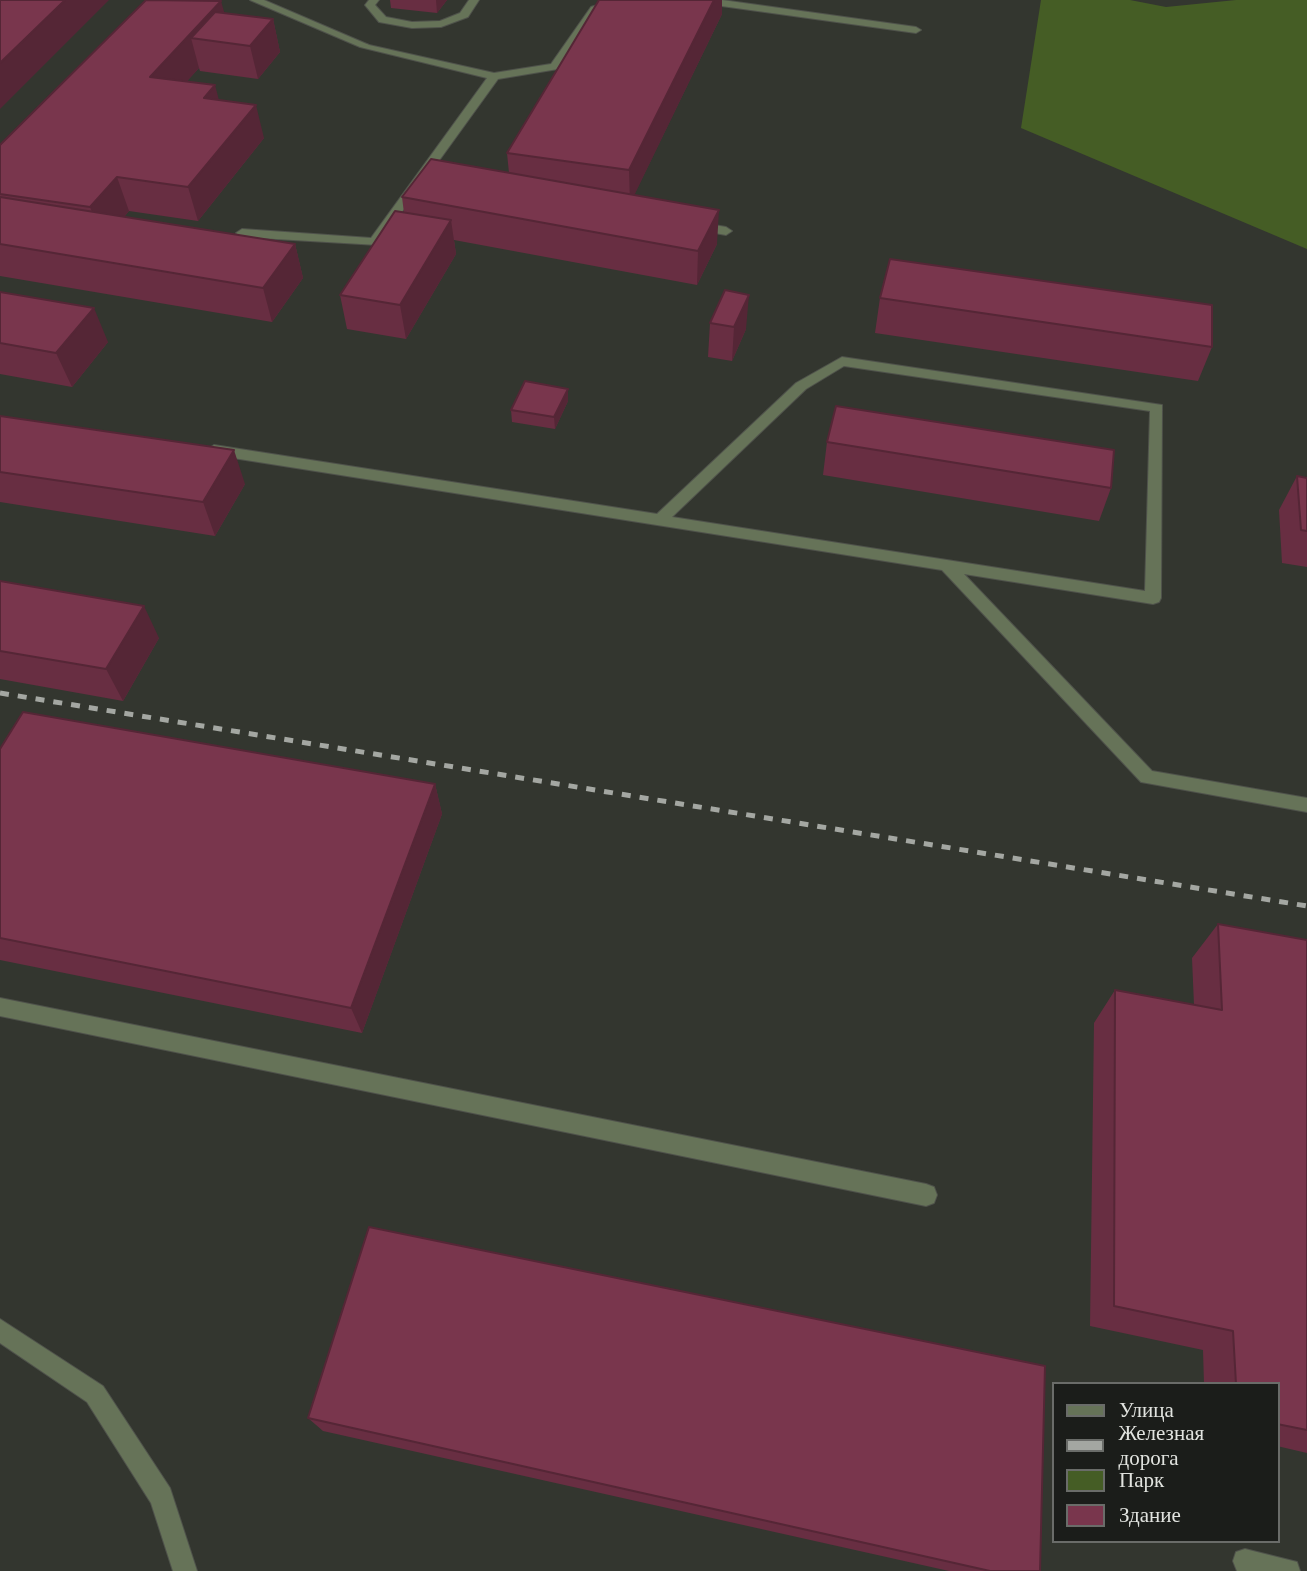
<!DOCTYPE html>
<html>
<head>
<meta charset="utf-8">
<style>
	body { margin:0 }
	#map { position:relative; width:1307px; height:1571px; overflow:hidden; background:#33362f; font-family:"Crimson Pro",serif }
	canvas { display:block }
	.legend { position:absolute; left:1052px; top:1382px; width:228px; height:161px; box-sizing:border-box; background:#1b1d1a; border:2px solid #6a6c69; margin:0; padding:9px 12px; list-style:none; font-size:21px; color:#e1e3df }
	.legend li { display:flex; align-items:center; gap:14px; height:35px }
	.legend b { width:35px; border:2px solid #6a6c69 }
</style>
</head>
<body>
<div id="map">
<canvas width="1307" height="1571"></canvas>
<ul class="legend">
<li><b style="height:9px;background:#667358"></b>Улица</li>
<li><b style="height:9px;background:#a4a7a2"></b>Железная дорога</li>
<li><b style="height:19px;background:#455d25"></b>Парк</li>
<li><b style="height:19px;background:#79364d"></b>Здание</li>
</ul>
</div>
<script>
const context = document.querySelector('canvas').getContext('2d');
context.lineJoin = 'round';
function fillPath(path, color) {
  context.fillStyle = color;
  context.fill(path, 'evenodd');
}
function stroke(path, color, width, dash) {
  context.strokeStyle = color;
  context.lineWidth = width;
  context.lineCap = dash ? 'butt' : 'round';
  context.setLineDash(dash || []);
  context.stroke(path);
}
const green = new Path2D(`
	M 1041,0 L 1130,0 L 1166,7 L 1236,0 L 1307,0 L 1307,249 L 1021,128 Z`);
const lane = new Path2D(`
	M 369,0 L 379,0 L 375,5 L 386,17 L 412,22 L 440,21 L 460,13 L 469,0 L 479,0 L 468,17 L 441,27 L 412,28 L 379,22 L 365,5 Z
	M 613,0 L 628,0 L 599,11 L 558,69 L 498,79 L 378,245 L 242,237 L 236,233 L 242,229 L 371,238 L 487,78 L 360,47 L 360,43 L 494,73 L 551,64 L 591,7 Z
	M 695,0 L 722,0 L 916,27 L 921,30 L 916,33 L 700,3 Z
	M 696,222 L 726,227 L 732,231 L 726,235 L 692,229 L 692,223 Z
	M 842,357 L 1162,405 L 1161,598 L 1159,602 L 1153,604 L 964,574 L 1152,771 L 1307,798 L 1307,812 L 1141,782 L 942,570 L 214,455 L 207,450 L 214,445 L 657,514 L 796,383 ZM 844,366 L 1150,411 L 1145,591 L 672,517 L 806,389 Z
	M 0,998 L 926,1184 L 934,1187 L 937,1195 L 934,1203 L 926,1206 L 0,1016 Z
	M 0,1319 L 103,1386 L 170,1488 L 197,1571 L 173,1571 L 151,1503 L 87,1402 L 0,1343 Z
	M 1245,1549 L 1297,1562 L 1300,1571 L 1237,1571 L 1233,1561 L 1236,1552 Z`);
const street = new Path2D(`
	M 250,0 L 264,0 L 369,45 L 360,47 Z`);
const rail = new Path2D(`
	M 0,693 L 1307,906`);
const wall = new Path2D(`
	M 390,0 L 447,0 L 437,13 L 391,8 Z
	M 599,0 L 722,0 L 722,14 L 634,195 L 717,244 L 697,285 L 454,240 L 456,254 L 406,339 L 347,329 L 340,295 L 404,213 L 402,197 L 509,173 L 507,153 Z
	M 224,13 L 273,19 L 280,52 L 258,79 L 200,71 L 199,68 L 186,82 L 219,100 L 264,138 L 198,221 L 129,211 L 124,217 L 295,244 L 303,278 L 272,322 L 0,276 L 0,145 Z
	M 0,292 L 108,342 L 72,387 L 0,374 Z
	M 880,298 L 1212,347 L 1198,381 L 875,333 Z
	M 710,323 L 746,329 L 732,361 L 708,357 Z
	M 568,389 L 568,401 L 555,429 L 512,422 L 511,410 Z
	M 0,416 L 245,484 L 215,536 L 0,502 Z
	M 827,442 L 1111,488 L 1099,521 L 823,475 Z
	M 1297,476 L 1307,478 L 1307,567 L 1282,563 L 1279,510 Z
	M 0,581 L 159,638 L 123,701 L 0,679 Z
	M 0,749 L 435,784 L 442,814 L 362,1033 L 0,960 Z
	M 1218,924 L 1307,940 L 1307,1453 L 1277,1446 L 1277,1384 L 1204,1384 L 1203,1350 L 1090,1326 L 1094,1023 L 1115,990 L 1194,1005 L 1192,958 Z
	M 308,1418 L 1040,1571 L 949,1571 L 323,1431 Z`);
const shadedWall = new Path2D(`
	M 65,0 L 109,0 L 0,109 L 0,63 Z
	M 436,0 L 447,0 L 437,13 Z
	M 714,0 L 722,0 L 722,14 L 630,204 L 629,170 Z
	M 221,1 L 230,33 L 191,38 L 199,68 L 161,110 L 150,77 Z
	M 273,19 L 280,52 L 258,79 L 250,46 Z
	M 215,85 L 224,119 L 204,98 Z
	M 256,105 L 264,138 L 198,221 L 188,187 Z
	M 117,177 L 129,211 L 103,241 L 90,207 Z
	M 719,210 L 717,244 L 697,285 L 698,251 Z
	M 451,220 L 456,254 L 406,339 L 400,305 Z
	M 295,244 L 303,278 L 272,322 L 263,288 Z
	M 749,295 L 746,329 L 732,361 L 734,327 Z
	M 94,308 L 108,342 L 72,387 L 56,353 Z
	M 568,389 L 568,401 L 555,429 L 554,417 Z
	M 234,450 L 245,484 L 215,536 L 203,502 Z
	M 144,606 L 159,638 L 123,701 L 106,669 Z
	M 435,784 L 442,814 L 362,1033 L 351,1008 Z`);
const building = new Path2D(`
	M 0,0 L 65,0 L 0,63 Z
	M 146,0 L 221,1 L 150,77 L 215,85 L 204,98 L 256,105 L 188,187 L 117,177 L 90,207 L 0,194 L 0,145 Z
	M 599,0 L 714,0 L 629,170 L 507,153 Z
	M 215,12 L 273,19 L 250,46 L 191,38 Z
	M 431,159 L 719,210 L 698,251 L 402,197 Z
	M 0,197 L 295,244 L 263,288 L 0,244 Z
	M 395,211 L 451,220 L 400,305 L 340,295 Z
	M 890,259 L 1212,305 L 1212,347 L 880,298 Z
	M 725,290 L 749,295 L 734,327 L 710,323 Z
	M 0,292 L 94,308 L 56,353 L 0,343 Z
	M 525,381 L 568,389 L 554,417 L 511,410 Z
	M 836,406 L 1114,450 L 1111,488 L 827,442 Z
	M 0,416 L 234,450 L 203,502 L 0,472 Z
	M 1297,476 L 1307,478 L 1307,531 L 1301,530 Z
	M 0,581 L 144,606 L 106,669 L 0,651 Z
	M 23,712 L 435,784 L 351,1008 L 0,938 L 0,749 Z
	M 1218,924 L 1307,940 L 1307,1430 L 1277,1424 L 1277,1384 L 1236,1384 L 1233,1331 L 1114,1306 L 1115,990 L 1222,1010 Z
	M 369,1227 L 1045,1366 L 1040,1571 L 990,1571 L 308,1418 Z`);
fillPath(green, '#455d25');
stroke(lane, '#4f524b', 2);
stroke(street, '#4f524b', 2);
fillPath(lane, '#667358');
fillPath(street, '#667358');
stroke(rail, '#a4a7a2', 5, [9, 9]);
fillPath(wall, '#682e42');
fillPath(shadedWall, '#552636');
fillPath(building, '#79364d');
stroke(building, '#552636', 2);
</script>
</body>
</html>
